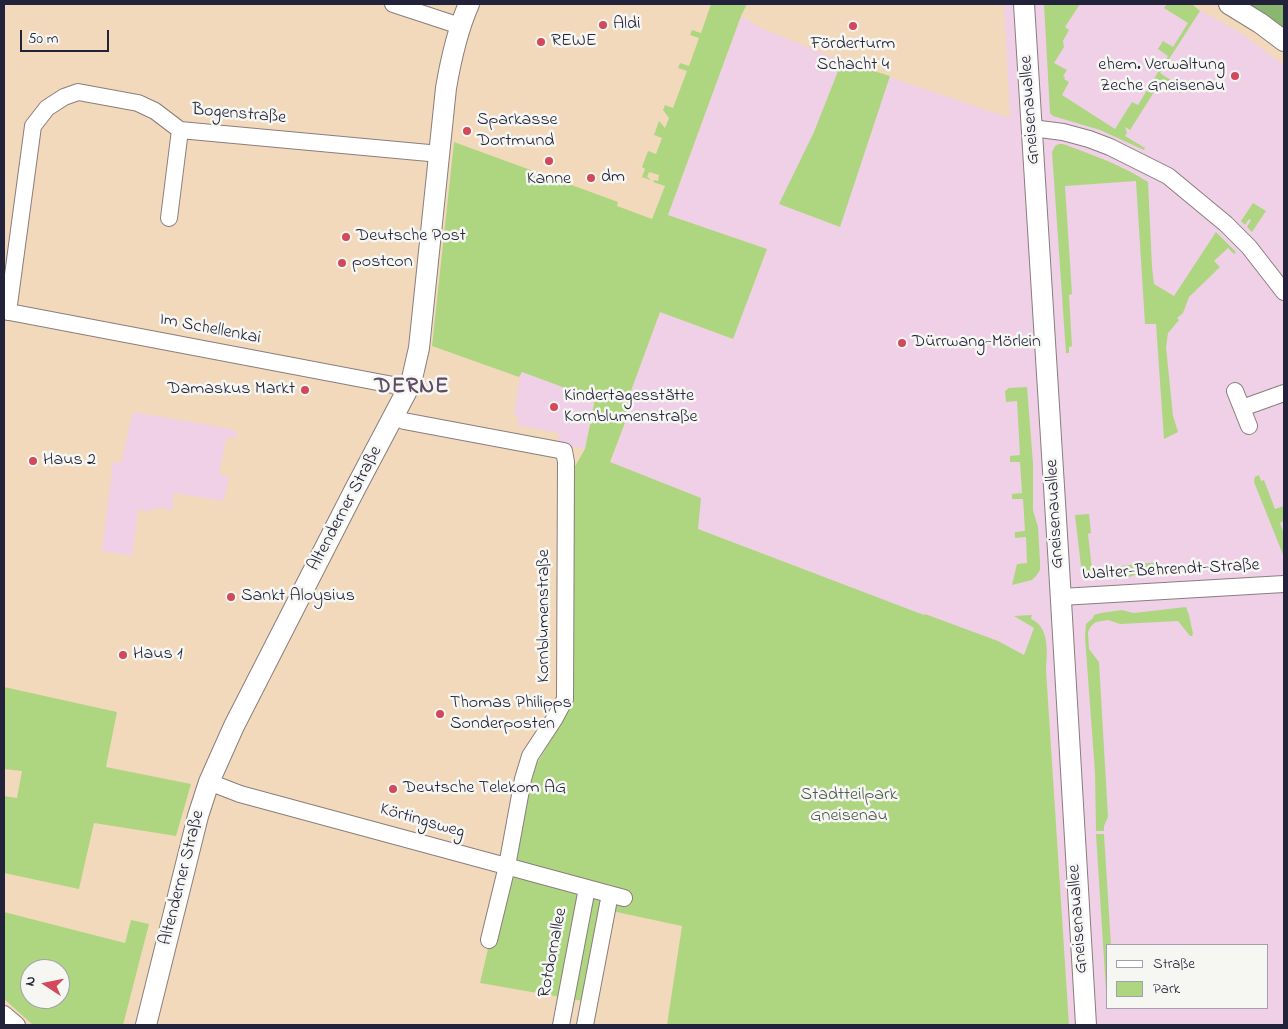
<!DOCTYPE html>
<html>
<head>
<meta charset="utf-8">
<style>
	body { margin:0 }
	#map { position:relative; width:1288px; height:1029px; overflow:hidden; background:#f3d9bc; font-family:"Indie Flower",sans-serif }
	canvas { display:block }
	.frame { position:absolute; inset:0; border:5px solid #22223b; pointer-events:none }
	.legend { position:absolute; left:1106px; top:944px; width:162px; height:65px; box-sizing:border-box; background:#f6f6f2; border:1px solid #a1a1a9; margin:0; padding:6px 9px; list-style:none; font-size:15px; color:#22223b }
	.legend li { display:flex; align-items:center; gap:10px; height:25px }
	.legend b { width:25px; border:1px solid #a1a1a9 }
	.north { position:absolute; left:20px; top:959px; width:50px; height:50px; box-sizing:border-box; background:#f6f6f2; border:1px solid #a1a1a9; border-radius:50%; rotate:281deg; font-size:14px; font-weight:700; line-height:20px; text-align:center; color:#22223b }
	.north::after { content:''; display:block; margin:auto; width:18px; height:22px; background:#d1495b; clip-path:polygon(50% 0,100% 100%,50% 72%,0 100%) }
	.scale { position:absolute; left:20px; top:30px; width:89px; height:22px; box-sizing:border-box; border:2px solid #22223b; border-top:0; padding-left:6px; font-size:15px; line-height:18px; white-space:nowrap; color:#22223b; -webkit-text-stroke:4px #f6f6f2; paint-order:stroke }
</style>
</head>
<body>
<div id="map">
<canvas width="1288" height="1029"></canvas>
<div class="frame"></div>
<ul class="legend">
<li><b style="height:6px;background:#fff"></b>Straße</li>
<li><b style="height:14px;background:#aed681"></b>Park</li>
</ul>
<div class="north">N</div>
<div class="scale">50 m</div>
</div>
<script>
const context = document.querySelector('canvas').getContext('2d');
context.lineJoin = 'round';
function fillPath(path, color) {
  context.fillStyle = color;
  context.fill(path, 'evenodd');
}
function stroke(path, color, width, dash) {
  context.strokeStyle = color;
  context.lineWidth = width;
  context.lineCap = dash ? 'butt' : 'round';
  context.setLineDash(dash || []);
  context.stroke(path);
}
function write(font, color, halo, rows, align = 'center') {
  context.font = font + ' "Indie Flower",sans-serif';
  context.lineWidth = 5;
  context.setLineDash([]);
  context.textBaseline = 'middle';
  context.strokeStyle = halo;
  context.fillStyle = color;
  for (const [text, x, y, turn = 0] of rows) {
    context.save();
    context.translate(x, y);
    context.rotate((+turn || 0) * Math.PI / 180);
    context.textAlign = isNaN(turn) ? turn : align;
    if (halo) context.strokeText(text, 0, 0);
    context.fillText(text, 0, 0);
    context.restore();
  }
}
const built = new Path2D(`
	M 1004,4 L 1189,4 L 1241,33 L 1284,65 L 1284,1025 L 1069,1025 L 1046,670 L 996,643 L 698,529 L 610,463 L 626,420 L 628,399 L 660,312 L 733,339 L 767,249 L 668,215 L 741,16 L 761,28 L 842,61 L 1010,118 ZM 1107,945 L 1267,945 L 1267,1008 L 1107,1008 Z
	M 521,372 L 595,398 L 585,449 L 557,444 L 559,433 L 517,425 L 519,417 L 514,415 Z
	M 133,412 L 225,428 L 233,430 L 237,433 L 236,438 L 227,437 L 219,474 L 229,477 L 224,501 L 174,493 L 172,510 L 159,508 L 148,511 L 138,509 L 132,556 L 102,551 L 113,462 L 121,463 Z`);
const green = new Path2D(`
	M 711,4 L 747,4 L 741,16 L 668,215 L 767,249 L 733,339 L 660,312 L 628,399 L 626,420 L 610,462 L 701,498 L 698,529 L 924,615 L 925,614 L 998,641 L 1024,655 L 1034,628 L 1014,616 L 1032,615 L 1031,619 C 1050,627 1047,653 1046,670 L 1069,1025 L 667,1025 L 682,926 L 607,910 L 589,1002 L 480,983 L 510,854 L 536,765 L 561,723 L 571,473 L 585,449 L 595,399 L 522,372 L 519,377 L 432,346 L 454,142 L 618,202 L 617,206 L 652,219 L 665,186 L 653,182 L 654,180 L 658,181 L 659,175 L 649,172 L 647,177 L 650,179 L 650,180 L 642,177 L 645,169 L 642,167 L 648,151 L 656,154 L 662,138 L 654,135 L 659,121 L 665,128 L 669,118 L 663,110 L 665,105 L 673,108 L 687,71 L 678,68 L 680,63 L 689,66 L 699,38 L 690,35 L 692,30 L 701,33 Z
	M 1044,4 L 1080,4 L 1065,27 L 1069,30 L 1063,41 L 1064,47 L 1054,63 L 1067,70 L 1063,76 L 1065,77 L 1064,79 L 1069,82 L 1062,95 L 1115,129 L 1132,102 L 1138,105 L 1168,56 L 1158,49 L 1163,41 L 1173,47 L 1188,23 L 1164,8 L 1167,4 L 1192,4 L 1200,11 L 1160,73 L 1183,88 L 1180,93 L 1161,81 L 1130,130 L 1125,127 L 1127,133 L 1125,136 L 1145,148 L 1144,150 L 1100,130 L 1053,116 L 1050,113 Z
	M 842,61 L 890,76 L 840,227 L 779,204 L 814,132 Z
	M 1059,144 L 1063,144 C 1093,155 1122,165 1148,182 L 1152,267 L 1154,284 L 1174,296 L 1216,232 L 1236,252 L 1234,254 L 1228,248 L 1214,261 L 1220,267 L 1189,297 L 1183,313 L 1177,318 L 1179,320 L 1168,333 L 1166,347 L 1173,416 L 1178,432 L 1164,439 L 1156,324 L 1145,324 L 1136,181 L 1065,186 L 1072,294 L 1069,295 L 1072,346 L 1069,347 L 1069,353 L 1066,353 L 1052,152 L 1055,146 Z
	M 1253,203 L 1266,211 L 1252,232 L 1247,227 L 1251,220 L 1249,219 L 1245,225 L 1241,221 Z
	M 1027,387 L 1033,463 L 1033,510 L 1038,527 L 1040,561 L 1040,570 L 1036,576 L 1032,580 L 1012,585 L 1017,564 L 1027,563 L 1026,537 L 1015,538 L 1015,532 L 1025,531 L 1023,499 L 1012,499 L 1012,494 L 1022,493 L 1020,462 L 1010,462 L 1010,456 L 1020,455 L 1017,401 L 1006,402 L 1005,391 L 1009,388 Z
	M 1255,475 L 1255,477 L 1259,475 L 1261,481 L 1264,480 L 1275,509 L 1284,506 L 1284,521 L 1280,523 L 1284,534 L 1284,557 L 1254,482 Z
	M 1089,514 L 1091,533 L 1088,534 L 1092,569 L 1159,562 L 1162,572 L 1144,572 L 1129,577 L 1090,578 L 1090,574 L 1086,573 L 1081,566 L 1075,515 Z
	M 1186,607 L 1189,615 L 1193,634 L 1192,636 L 1190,636 L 1178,621 L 1120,624 L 1108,620 L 1096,622 L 1091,626 L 1088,632 L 1089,649 L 1099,662 L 1108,817 L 1104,826 L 1104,831 L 1096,831 L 1095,773 L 1085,637 L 1086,624 L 1093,618 L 1094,615 L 1101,613 L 1122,610 L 1134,613 Z
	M 4,687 L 117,712 L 106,767 L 191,784 L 176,836 L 94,823 L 79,889 L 4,873 L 4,796 L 17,798 L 22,771 L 4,769 Z
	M 1096,834 L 1104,834 L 1111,945 L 1107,945 L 1107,1007 Z
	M 4,912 L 125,943 L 131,920 L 149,924 L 123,1025 L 33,1025 L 4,999 ZM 30,969 L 60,969 L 60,999 L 30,999 Z`);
const forest = new Path2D(`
	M 1247,4 L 1284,4 L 1284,30 Z`);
const minor = new Path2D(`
	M 393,4 L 460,26
	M 1032,128 L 1063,132 L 1089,139 L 1110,147 L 1168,176 L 1226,224 L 1249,247 L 1284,292
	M 169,218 L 180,130
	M 4,311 L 409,388
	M 8,312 L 33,126 L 47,108 L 64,97 L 78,92 L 138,103 L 155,111 L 180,130 L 440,154
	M 1235,391 L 1249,426
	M 1242,408 L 1284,393
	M 395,416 L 404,421 L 564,451 L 566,462 L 565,699 L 555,718 L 530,756 L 523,779 L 507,866 L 489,940
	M 1061,597 L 1284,584
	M 209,782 L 240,794 L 624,898
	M 4,1014 L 17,1025
	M 561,1025 L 587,888
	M 585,1025 L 610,894`);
const major = new Path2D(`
	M 1024,4 L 1059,567 L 1086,1025
	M 1229,4 L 1260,23 L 1284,41
	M 146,1025 L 198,816 L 209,782 L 234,726 L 354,491 L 411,383 L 419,348 L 446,88 C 451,59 457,31 469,4`);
const markers = [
	[603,25,5,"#d1495b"],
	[853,26,5,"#d1495b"],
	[541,42,5,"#d1495b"],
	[1235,76,5,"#d1495b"],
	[467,131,5,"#d1495b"],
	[549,161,5,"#d1495b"],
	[591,178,5,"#d1495b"],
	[346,237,5,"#d1495b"],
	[342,263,5,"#d1495b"],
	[902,343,5,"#d1495b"],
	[305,390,5,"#d1495b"],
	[554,407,5,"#d1495b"],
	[33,461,5,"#d1495b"],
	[231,597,5,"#d1495b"],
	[123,655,5,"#d1495b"],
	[440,714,5,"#d1495b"],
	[393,789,5,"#d1495b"]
];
const poiNames = [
	["Aldi",613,25],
	["REWE",551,42],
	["Förderturm",853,45,"center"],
	["Schacht 4",853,66,"center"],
	["ehem. Verwaltung",1225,66,"right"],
	["Zeche Gneisenau",1225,87,"right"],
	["Sparkasse",477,121],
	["Dortmund",477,142],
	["dm",601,178],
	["Kanne",549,180,"center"],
	["Deutsche Post",356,237],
	["postcon",352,263],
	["Dürrwang-Mörlein",912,343],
	["Damaskus Markt",295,390,"right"],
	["Kindertagesstätte",564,397],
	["Kornblumenstraße",564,418],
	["Haus 2",43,461],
	["Sankt Aloysius",241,597],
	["Haus 1",133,655],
	["Thomas Philipps",450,704],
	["Sonderposten",450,725],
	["Deutsche Telekom AG",403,789]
];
const streetNames = [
	["Gneisenauallee",1031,110,-94],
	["Bogenstraße",239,115,5],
	["Im Schellenkai",210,330,11],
	["Altenderner Straße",346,509,-62],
	["Gneisenauallee",1056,514,-93],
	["Walter-Behrendt-Straße",1171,571,-3],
	["Kornblumenstraße",545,616,-90],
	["Körtingsweg",422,822,16],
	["Altenderner Straße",183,878,-76],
	["Gneisenauallee",1079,919,-94],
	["Rotdornallee",554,953,-79]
];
const parkNames = [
	["Stadtteilpark",849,796],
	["Gneisenau",849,817]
];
const districtNames = [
	["DERNE",412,388]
];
fillPath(built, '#efd0e6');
fillPath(green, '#aed681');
fillPath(forest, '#8ab76f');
stroke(minor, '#8a7e7c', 18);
stroke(major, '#8a7e7c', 22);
stroke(minor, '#fff', 16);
stroke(major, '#fff', 20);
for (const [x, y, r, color] of markers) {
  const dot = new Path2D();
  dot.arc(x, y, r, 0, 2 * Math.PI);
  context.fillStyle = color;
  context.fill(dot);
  stroke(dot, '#f6f6f2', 2);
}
write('18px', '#22223b', '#f6f6f2', poiNames, 'left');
write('18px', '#22223b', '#f6f6f2', streetNames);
write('18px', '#4c5850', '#f6f6f2', parkNames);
context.letterSpacing = '1px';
write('bold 22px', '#5e4c65', '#f6f6f2', districtNames);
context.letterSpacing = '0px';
</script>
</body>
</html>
